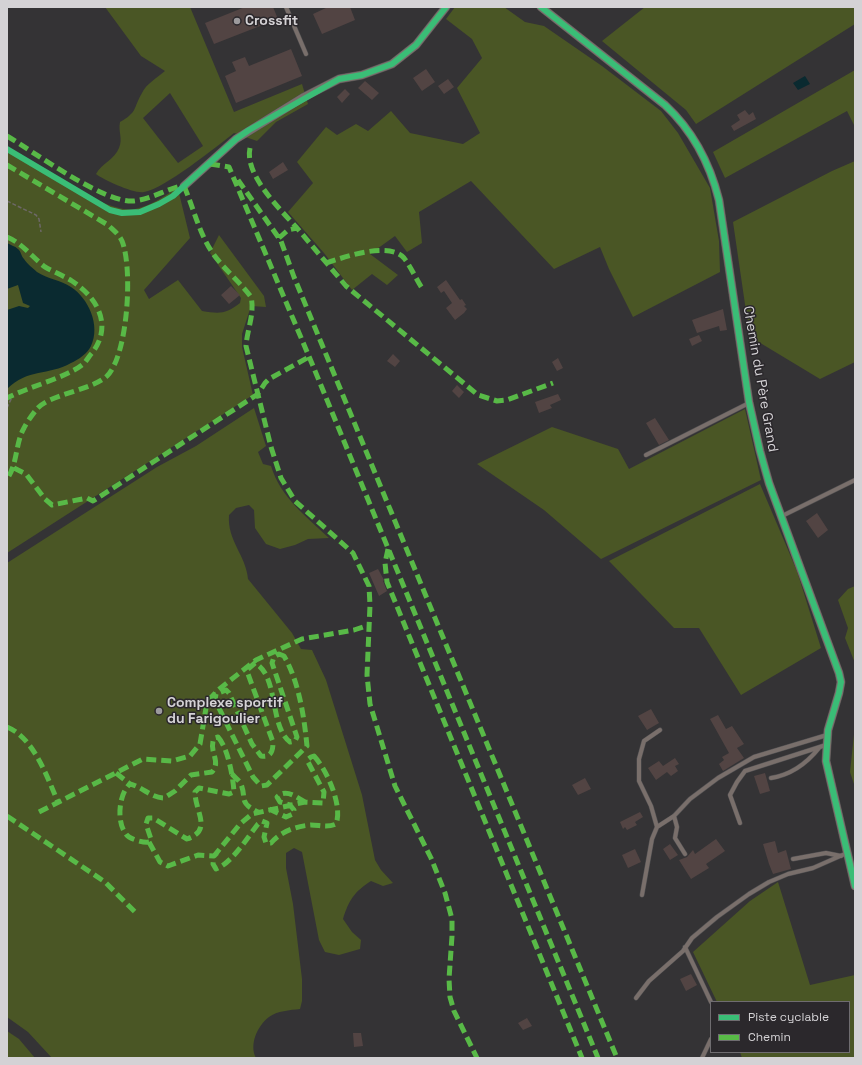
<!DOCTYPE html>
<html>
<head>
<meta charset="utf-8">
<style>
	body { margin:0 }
	#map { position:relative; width:862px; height:1065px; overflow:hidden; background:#343335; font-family:"Space Grotesk",sans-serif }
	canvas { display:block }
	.frame { position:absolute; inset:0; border:8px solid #d4d2d5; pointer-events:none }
	.legend { position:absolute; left:710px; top:1001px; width:140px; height:52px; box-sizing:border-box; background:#2b282c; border:1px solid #6f6c70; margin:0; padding:5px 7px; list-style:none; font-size:12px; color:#d4d2d5 }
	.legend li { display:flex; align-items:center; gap:8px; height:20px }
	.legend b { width:20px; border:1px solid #6f6c70 }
</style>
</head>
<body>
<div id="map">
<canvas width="862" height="1065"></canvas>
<div class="frame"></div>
<ul class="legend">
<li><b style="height:5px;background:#3abd76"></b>Piste cyclable</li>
<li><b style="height:5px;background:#58b947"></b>Chemin</li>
</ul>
</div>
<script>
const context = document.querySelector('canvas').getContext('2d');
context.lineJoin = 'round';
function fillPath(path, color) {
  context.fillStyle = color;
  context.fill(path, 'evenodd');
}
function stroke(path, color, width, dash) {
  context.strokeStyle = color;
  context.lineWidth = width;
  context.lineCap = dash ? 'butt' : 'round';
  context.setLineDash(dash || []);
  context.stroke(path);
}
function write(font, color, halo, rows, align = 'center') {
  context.font = font + ' "Space Grotesk",sans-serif';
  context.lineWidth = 3;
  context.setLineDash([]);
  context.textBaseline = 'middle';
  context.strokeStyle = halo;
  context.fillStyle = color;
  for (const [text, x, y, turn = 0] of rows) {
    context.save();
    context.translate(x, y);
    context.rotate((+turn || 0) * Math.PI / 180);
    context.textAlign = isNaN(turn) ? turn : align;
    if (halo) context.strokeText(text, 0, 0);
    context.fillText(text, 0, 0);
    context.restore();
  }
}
const green = new Path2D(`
	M 105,7 L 190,7 L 234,112 L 302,84 L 308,104 L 276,122 L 257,141 L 234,133 C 216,147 164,189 144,192 C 134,194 104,180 96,174 C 101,164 115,159 119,148 C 123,138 118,132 120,122 C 138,112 133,108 142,93 C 146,84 158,77 165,71 L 141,56 ZM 170,93 L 203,146 L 178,163 L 143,118 Z
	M 455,7 L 504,7 L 525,22 L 544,26 L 602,66 L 661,111 L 678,133 L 710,188 L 719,241 L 720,272 L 633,317 L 609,269 L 600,247 L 554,269 L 471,181 L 419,212 L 422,243 L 407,252 L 395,236 L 370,254 L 398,275 L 387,285 L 372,274 L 352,290 L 324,253 L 288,212 L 313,183 L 297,162 L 326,127 L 337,135 L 356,124 L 368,131 L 391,111 L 410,133 L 463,144 L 480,133 L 457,88 L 482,58 L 472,39 L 446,19 Z
	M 645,7 L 855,7 L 855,24 L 696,124 L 686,110 L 602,41 Z
	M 855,70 L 855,127 L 847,111 L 725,178 L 713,152 Z
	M 7,146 C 33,162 106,215 135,209 C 150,206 163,197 176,189 L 179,193 L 190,238 L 144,290 L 149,299 L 178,280 L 202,311 C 220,314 226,314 240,303 L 241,298 L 210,253 L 219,235 L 264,296 L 266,307 L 251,306 L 242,334 L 242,347 L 253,395 L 7,553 Z
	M 855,161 L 855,362 L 820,379 L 757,341 L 747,318 L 733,222 L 832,171 Z
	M 254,408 L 266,446 L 258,452 L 263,464 L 271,466 C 281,498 306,516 329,538 L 308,539 L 295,545 L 280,549 L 266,544 L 255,528 L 254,510 L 249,505 L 236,508 L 229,515 C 227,541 246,555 248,579 L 292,633 L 301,649 L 312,650 L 326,680 L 362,795 L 375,860 L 381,870 L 393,883 L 383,886 L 371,881 C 354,892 349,900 343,919 L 352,932 L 361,940 L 360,949 L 339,955 L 325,952 L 319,940 L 302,852 L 294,848 L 286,853 L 286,868 L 293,904 L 302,979 L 302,1001 L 300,1009 C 290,1010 277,1011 269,1017 C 257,1026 249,1045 256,1058 L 52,1058 L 28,1032 L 7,1017 L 7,563 L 157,467 L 196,446 Z
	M 745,409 L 761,480 L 601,559 L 544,510 L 477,464 L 552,427 L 618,449 L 629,469 Z
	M 760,484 L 797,571 L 821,648 L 741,695 L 699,628 L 674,628 L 609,561 Z
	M 855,586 L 855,663 L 845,638 L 848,628 L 838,600 L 848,589 Z
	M 855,725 L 855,787 L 850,772 Z
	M 778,882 L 810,985 L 855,975 L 855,1058 L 742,1058 L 740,1052 L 849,1052 L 849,1002 L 717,1002 L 693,952 L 750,901 Z
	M 7,1031 L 19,1039 L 35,1058 L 7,1058 Z`);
const water = new Path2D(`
	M 805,76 L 810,84 L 798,90 L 793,83 Z
	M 7,243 C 10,245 15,246 18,249 C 21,251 21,256 24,259 C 27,264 33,268 37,272 C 47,279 61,280 71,287 C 88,298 101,325 91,346 C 88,353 78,360 71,363 C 48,376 28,368 7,389 L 7,310 L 19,306 L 28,308 L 30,306 L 23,303 L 18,285 L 7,289 Z`);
const building = new Path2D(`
	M 245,7 L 273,7 L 278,19 L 214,44 L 205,23 Z
	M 328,7 L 350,7 L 355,20 L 322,34 L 313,14 Z
	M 291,49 L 302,76 L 236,103 L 225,76 L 236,71 L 232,62 L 245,57 L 249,66 Z
	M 426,69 L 435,82 L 422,91 L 413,78 Z
	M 448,79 L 454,87 L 444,94 L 438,86 Z
	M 365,81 L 379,93 L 372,100 L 358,88 Z
	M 345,89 L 350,94 L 342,103 L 337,97 Z
	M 745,110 L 749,115 L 753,112 L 756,119 L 734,131 L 731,126 L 740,120 L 737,115 Z
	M 283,162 L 288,170 L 273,179 L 269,172 Z
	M 446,280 L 460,300 L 462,299 L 466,305 L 464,306 L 467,309 L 464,313 L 455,320 L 446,308 L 452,303 L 444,291 L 441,293 L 437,287 Z
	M 231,286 L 240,295 L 229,304 L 221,295 Z
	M 723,309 L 727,330 L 720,331 L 719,326 L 697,333 L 692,320 Z
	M 699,335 L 702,341 L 692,346 L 689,339 Z
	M 393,354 L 400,361 L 395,367 L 387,361 Z
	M 558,358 L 563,368 L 557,371 L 552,362 Z
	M 457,385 L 464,392 L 459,398 L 452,391 Z
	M 558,394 L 561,400 L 550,405 L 552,408 L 539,413 L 535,402 Z
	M 655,418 L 669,440 L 659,445 L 646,423 Z
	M 817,513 L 828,530 L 818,538 L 806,521 Z
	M 378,569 L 384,580 L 383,581 L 387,591 L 379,596 L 369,573 Z
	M 651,709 L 659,723 L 647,730 L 638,716 Z
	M 718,715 L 726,729 L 732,726 L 744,744 L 737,748 L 744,758 L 723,771 L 719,764 L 724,760 L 722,757 L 729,753 L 710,719 Z
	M 675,758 L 679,764 L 675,766 L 678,771 L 671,776 L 667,772 L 656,780 L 648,768 L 659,761 L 663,766 Z
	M 765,773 L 770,791 L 760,794 L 754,776 Z
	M 585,778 L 591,789 L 578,795 L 572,785 Z
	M 640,812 L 643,817 L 635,822 L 637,825 L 627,830 L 625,827 L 623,829 L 620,822 Z
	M 716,839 L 725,851 L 706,864 L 709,868 L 691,879 L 679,860 L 687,857 L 693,850 L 695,854 Z
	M 775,841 L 778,853 L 786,850 L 791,869 L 773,874 L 769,864 L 763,844 Z
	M 670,844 L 678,855 L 670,860 L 663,849 Z
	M 635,849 L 641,862 L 628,868 L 622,855 Z
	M 691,974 L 697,985 L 686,991 L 680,979 Z
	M 527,1018 L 532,1026 L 523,1030 L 518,1023 Z
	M 353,1033 L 361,1033 L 363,1046 L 354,1047 Z`);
const path = new Path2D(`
	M 7,201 L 36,215 L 39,219 L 41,232
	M 7,408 L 13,395`);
const lane = new Path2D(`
	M 286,7 L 306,54
	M 646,455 L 749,403
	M 782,516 L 855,480
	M 771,778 C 790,775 807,763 819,748
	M 674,816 L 677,827 L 675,838 L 685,854
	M 740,823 L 730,795 L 737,782 L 745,771 L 826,745
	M 657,827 L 651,806 L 639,781 L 639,759 L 644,741 L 660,730
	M 793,859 L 826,853 L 841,856
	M 642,895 L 652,839 L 657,827 L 674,816 L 690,799 L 718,778 L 754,757 L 827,735
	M 685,947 L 711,1002
	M 636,998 L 649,981 L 683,951 L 692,938 L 717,917 L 749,894 L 769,882 L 788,874 L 813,868 L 847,853
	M 702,1058 L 711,1039`);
const street = new Path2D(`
	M 541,7 L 665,105 C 692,130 710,164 719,200 L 749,402 L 760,451 L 769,483 L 839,673 L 841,682 L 839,693 L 828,730 L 826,761 L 855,886
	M 184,186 L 236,139 L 304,97 L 339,79 L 362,75 L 392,64 L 416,45 L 446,7`);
const quiet = new Path2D(`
	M 7,136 C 34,152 105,204 134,201 C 151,199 165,190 181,186
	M 250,148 C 244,175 281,210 297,228
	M 210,164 L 229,167 L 313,366 L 598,1058
	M 7,165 L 108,225 C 113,230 119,234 122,241 C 133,268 128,355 107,376 C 91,391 48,394 36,410 C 32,415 27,422 24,428 C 15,444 18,463 7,479
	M 238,180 L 281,241 L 294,277 L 617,1058
	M 184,186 C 194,209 199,234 214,255 C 225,270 240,282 251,297 C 255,313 247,330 246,346 L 271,447 L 281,478 L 295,501 L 353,553 L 369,586 L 370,605 L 367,675 L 370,704 L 395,786 L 431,858 L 445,893 L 452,919 L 452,936 L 449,979 L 450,997 L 454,1011 L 477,1058
	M 7,237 C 22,243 32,257 45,267 C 54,272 64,276 72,281 C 98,298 113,326 92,353 C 89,356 86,362 82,365 C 65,378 28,387 7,398
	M 279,238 L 288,230 L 297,228 L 346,286 L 478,395 L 497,401 L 507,400 L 553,383
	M 326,263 C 345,257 389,241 404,258 C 411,267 416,279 422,288
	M 14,468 L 26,474 L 45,499 L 52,505 L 87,498 L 93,501 L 258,394 L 265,383 L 269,379 L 309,357
	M 388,549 L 385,563 L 387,582 L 582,1058
	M 279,654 L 284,656 C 299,682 304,716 307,746 L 267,785 L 261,786 L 253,777 L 215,700 L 216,694 L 226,690 L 229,693 L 252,744 L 261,756 C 271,758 273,751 273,742 L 248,674 L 248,669 L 255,663 C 279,676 269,726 290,742 L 295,741 L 297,737 L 272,663 L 274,657 Z
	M 7,727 C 34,738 47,777 58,802
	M 218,737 C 228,748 233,777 234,792 L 229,794 L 199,788 L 195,792 C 195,812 213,830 187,839 L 153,818 L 148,818 L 146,824 L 151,839 L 149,842 C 143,843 129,839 126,834 C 116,822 119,793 130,784 C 143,787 151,798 164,798 L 175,791 L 191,775 L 212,772 C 222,760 208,753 214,738 Z
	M 314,756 C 327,770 343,806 336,824 C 327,828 320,825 311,825 C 296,826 280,832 271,843 L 266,843 L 264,837 L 267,823 L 262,821 L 258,824 C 247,838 232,863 216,869 L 213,864 L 214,856 L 240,824 L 252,814 L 305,802 L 323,803 L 324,792 L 307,760 L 311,757 Z
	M 116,773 L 130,784
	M 232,774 C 234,777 239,780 241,784 C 247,800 238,802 258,812 L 257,814
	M 269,809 L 286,817 L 293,814 L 294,810 L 290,805 L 280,802 L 277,797 C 286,788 296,797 305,802
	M 39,812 L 143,759 L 172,761 L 190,756 L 200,744 L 207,702 L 218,690 L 256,660 L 302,639 L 354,630 L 369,625
	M 7,816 L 105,882 L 136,913
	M 149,842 L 160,862 L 168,866 L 198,855 L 214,856 L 217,853`);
const cycleway = new Path2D(`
	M 541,7 L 665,105 C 692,130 710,164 719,200 L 749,402 L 760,451 L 769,483 L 839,673 L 841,682 L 839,693 L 828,730 L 826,761 L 855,886
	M 7,149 L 110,210 L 122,213 L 140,212 L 159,204 L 173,196 L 236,139 L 249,130 L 339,79 L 362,75 L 392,64 L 416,45 L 446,7`);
const markers = [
	[237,21,4,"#9c9a9d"],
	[159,711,4,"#9c9a9d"]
];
const poiNames = [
	["Crossfit",245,21],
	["Complexe sportif",167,703],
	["du Farigoulier",167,719]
];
const streetNames = [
	["Chemin du Père Grand",760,379,80]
];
fillPath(green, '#4a5625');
fillPath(water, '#0a2a30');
fillPath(building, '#524443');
stroke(lane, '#515052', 5);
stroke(street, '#515052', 9);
stroke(path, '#6d6867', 1.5, [4, 2]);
stroke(lane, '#796f6b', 4);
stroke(street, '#796f6b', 8);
stroke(quiet, '#58b947', 5, [10, 5]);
stroke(cycleway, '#3abd76', 6);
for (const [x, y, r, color] of markers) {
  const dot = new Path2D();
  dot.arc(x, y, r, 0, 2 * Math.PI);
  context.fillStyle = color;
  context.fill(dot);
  stroke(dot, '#2b282c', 1.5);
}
write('bold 14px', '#d4d2d5', '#2b282c', poiNames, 'left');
write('14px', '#d4d2d5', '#2b282c', streetNames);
</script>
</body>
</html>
